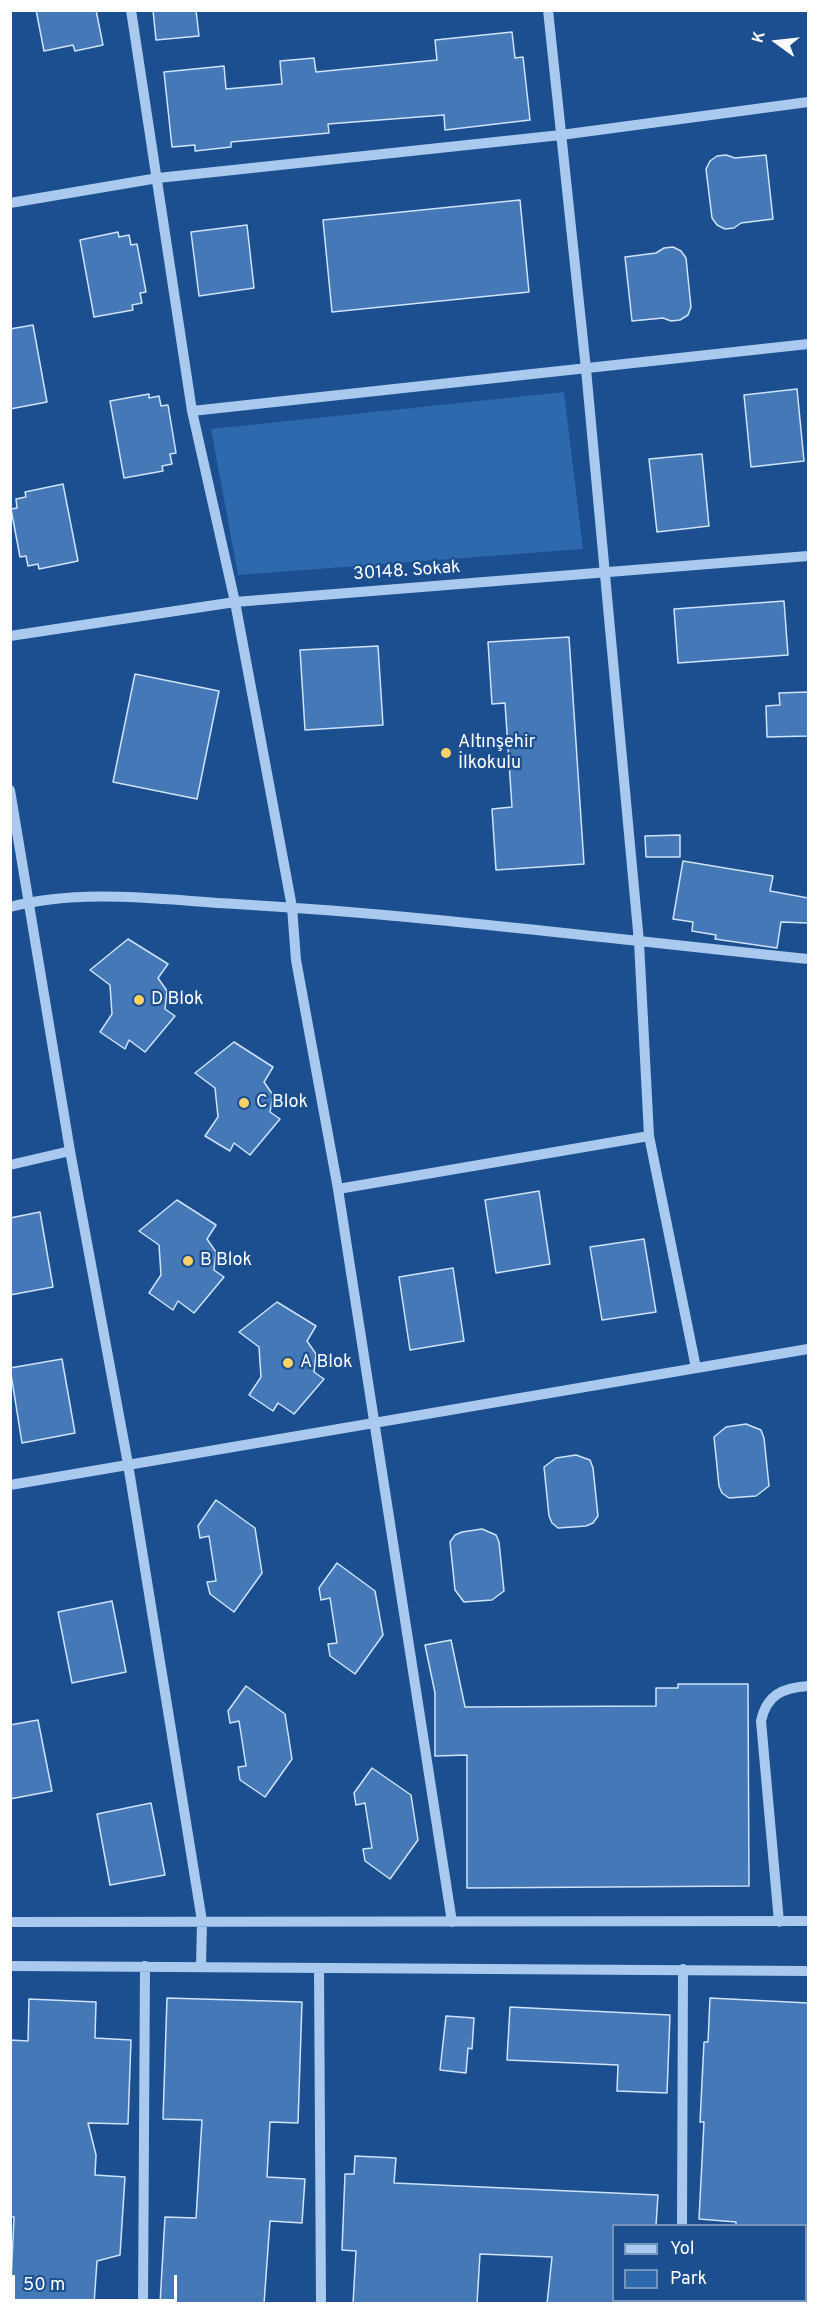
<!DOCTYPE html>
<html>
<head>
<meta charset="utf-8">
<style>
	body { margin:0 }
	#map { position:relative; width:819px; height:2314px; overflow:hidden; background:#1b4f8f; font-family:Overpass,sans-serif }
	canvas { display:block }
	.frame { position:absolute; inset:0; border:12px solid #fff; pointer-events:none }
	.legend { position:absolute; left:612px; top:2224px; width:195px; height:78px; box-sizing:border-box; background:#1b4f8f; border:2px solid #7695bc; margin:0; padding:8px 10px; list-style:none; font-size:18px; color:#fff }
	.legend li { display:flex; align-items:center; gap:12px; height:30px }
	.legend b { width:30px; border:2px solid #7695bc }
	.north { position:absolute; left:747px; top:12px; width:60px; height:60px; -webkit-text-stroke:4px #1b4f8f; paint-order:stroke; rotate:285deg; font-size:16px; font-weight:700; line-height:24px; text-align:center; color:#fff }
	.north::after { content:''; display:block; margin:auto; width:21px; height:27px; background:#fff; clip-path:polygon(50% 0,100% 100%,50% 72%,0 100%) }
	.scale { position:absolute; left:12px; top:2275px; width:165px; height:27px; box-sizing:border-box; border:3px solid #fff; border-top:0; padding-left:8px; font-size:18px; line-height:21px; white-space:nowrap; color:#fff; -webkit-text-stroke:4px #1b4f8f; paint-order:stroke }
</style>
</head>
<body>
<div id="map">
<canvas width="819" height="2314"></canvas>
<div class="frame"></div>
<ul class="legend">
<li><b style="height:8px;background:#a9c9ee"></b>Yol</li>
<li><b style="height:16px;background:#2e69ad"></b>Park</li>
</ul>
<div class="north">K</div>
<div class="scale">50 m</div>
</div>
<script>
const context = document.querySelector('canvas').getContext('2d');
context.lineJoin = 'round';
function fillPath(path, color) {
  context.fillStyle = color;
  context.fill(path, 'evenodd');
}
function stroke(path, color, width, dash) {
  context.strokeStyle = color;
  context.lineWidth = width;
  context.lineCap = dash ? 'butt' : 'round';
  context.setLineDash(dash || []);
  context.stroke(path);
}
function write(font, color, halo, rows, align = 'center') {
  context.font = font + ' Overpass,sans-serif';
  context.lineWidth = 4.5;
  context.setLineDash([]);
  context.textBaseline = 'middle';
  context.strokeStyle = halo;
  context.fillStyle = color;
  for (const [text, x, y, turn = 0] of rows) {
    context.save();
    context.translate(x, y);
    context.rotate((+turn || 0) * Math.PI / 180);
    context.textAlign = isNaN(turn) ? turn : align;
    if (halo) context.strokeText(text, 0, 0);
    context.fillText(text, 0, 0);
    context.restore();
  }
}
const green = new Path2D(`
	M 564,392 L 583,549 L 238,575 L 211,429 Z`);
const building = new Path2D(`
	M 36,10 L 96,10 L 103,45 L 75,51 L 73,45 L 44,51 Z
	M 153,10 L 196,10 L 199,36 L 156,40 Z
	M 512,32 L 515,58 L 523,57 L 530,120 L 445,130 L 444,115 L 328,124 L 329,133 L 231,142 L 231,147 L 195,151 L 195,145 L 172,147 L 164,72 L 224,66 L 226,89 L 282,84 L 280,61 L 314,58 L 316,72 L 437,60 L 435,40 Z
	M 726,155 L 735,158 L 766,155 L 773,219 L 741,223 L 734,228 L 725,229 L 717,225 L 712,218 L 706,169 L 710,161 L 717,156 Z
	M 520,200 L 529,292 L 332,312 L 323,220 Z
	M 247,225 L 254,288 L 199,296 L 191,232 Z
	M 118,232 L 119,237 L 129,235 L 131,245 L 137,244 L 146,292 L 140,293 L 142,303 L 132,305 L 133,310 L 94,317 L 80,240 Z
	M 673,247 L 681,251 L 686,258 L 691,307 L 688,315 L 680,320 L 671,321 L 663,318 L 632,321 L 625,257 L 656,253 L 664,248 Z
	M 33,325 L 47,402 L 10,409 L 10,329 Z
	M 797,389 L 804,461 L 751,467 L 744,395 Z
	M 149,394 L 149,398 L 159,396 L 161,406 L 168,405 L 176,453 L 170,454 L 172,464 L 162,466 L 163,471 L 124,478 L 110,401 Z
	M 702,454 L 709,526 L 657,532 L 649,459 Z
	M 63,484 L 78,561 L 39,569 L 38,564 L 28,566 L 26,556 L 20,557 L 11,509 L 17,508 L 16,499 L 26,497 L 25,492 Z
	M 784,601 L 788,655 L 678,663 L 674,609 Z
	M 569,637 L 584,864 L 496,870 L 492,809 L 512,807 L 505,703 L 492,704 L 488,642 Z
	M 378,646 L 383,725 L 305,730 L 300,650 Z
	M 135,674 L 219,691 L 197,799 L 113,782 Z
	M 808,692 L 808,736 L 767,737 L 766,706 L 780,705 L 779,693 Z
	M 680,835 L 680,857 L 646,857 L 645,836 Z
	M 683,861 L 773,876 L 770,891 L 808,898 L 808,923 L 781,922 L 777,948 L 715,939 L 716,935 L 692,931 L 693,922 L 673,919 Z
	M 128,939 L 168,964 L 158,978 L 167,991 L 165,1009 L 175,1016 L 145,1052 L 129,1040 L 125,1049 L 100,1032 L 112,1014 L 110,985 L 90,970 Z
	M 234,1042 L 273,1067 L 264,1082 L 273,1095 L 270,1112 L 280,1119 L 250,1155 L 234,1143 L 230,1151 L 205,1136 L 218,1117 L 215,1088 L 195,1073 Z
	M 539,1191 L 550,1264 L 496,1273 L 485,1200 Z
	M 177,1200 L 216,1225 L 207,1239 L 216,1252 L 214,1270 L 224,1277 L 194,1313 L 178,1301 L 173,1310 L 149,1293 L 161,1275 L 159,1245 L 139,1231 Z
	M 40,1212 L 53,1287 L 10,1295 L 10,1218 Z
	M 644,1239 L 656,1312 L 602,1320 L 590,1247 Z
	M 453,1268 L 464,1341 L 410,1350 L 399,1277 Z
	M 277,1302 L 316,1326 L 307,1341 L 316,1354 L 314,1372 L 324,1379 L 294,1414 L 278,1403 L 273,1411 L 249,1395 L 261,1377 L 259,1347 L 239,1332 Z
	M 62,1359 L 75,1433 L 22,1443 L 10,1368 Z
	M 746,1424 L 761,1430 L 764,1438 L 769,1486 L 756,1496 L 729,1498 L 722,1493 L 719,1486 L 714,1437 L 726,1427 Z
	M 576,1455 L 590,1460 L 593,1468 L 598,1516 L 593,1523 L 586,1526 L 558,1528 L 552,1523 L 549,1516 L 544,1467 L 556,1458 Z
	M 216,1500 L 255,1528 L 262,1573 L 234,1612 L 210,1594 L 207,1582 L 216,1581 L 209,1536 L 200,1538 L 198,1526 Z
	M 482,1529 L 496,1535 L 499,1542 L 504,1591 L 492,1600 L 464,1602 L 455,1590 L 450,1542 L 455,1535 L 462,1532 Z
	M 337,1563 L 375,1591 L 383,1635 L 355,1674 L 330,1656 L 328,1644 L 337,1643 L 330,1598 L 321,1600 L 319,1588 Z
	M 112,1601 L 126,1672 L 72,1683 L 58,1612 Z
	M 451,1640 L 465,1707 L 656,1706 L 656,1688 L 678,1688 L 678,1684 L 748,1684 L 749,1886 L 467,1888 L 467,1755 L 435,1756 L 435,1693 L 425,1645 Z
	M 246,1686 L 285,1714 L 292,1759 L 265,1797 L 240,1780 L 238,1767 L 246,1766 L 239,1721 L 230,1723 L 228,1711 Z
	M 38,1720 L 52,1791 L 10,1799 L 10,1725 Z
	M 372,1768 L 411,1795 L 418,1840 L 390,1879 L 365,1861 L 363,1849 L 372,1848 L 365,1803 L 356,1805 L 354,1793 Z
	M 151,1803 L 165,1875 L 110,1885 L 97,1814 Z
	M 167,1998 L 302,2002 L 298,2123 L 270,2122 L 267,2177 L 305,2179 L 302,2223 L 270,2221 L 264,2304 L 160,2304 L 165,2217 L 196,2218 L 202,2120 L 163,2119 Z
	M 710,1998 L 808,2003 L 808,2226 L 736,2226 L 736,2222 L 699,2219 L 704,2122 L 700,2122 L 704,2042 L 708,2042 Z
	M 29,1999 L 96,2002 L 95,2038 L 131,2040 L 128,2124 L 88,2123 L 96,2155 L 95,2175 L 125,2177 L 120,2255 L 97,2261 L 94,2304 L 10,2304 L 14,2217 L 10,2217 L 10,2040 L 28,2041 Z
	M 510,2007 L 670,2015 L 667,2093 L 617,2091 L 618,2065 L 507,2060 Z
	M 446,2016 L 474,2018 L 472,2049 L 468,2048 L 466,2073 L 440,2070 Z
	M 355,2156 L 396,2158 L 394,2183 L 658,2195 L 656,2226 L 614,2226 L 614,2304 L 547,2304 L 552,2257 L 480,2254 L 477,2304 L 353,2304 L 356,2251 L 342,2250 L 345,2174 L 354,2174 Z`);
const minor = new Path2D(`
	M 131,10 L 192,411 L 235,602 L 292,907 L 296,960 L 338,1189 L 452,1922
	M 548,10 L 586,369 L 639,942 L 649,1136 L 696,1368
	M 10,203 L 158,178 L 561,135 L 808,102
	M 192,411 L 808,344
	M 10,636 L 235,602 L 808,556
	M 10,790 L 70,1151 L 128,1464 L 202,1921 L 201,1967
	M 10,907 C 83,888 162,900 236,904 C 427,915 618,940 808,959
	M 10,1165 L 70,1151
	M 338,1189 L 649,1136
	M 10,1485 L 808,1349
	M 10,1922 L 808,1921
	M 779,1922 L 761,1721 C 767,1694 783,1688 808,1686
	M 10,1966 L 808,1971
	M 319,1968 L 321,2304
	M 682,2226 L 683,1969
	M 143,2304 L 145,1966
	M 681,2304 L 681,2300`);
const markers = [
	[446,753,6,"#ffd166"],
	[139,1000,6,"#ffd166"],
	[244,1103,6,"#ffd166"],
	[188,1261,6,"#ffd166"],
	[288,1363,6,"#ffd166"]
];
const streetNames = [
	["30148. Sokak",407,572,-4]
];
const poiNames = [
	["Altınşehir",458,743],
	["İlkokulu",458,764],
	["D Blok",151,1000],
	["C Blok",256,1103],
	["B Blok",200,1261],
	["A Blok",300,1363]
];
fillPath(green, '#2e69ad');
fillPath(building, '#4478b7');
stroke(building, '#cfe3fa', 1.5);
stroke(minor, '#a9c9ee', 10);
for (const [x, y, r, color] of markers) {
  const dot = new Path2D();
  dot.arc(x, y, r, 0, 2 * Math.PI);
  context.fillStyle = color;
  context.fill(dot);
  stroke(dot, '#1b4f8f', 2);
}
write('18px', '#fff', '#1b4f8f', streetNames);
write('18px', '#fff', '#1b4f8f', poiNames, 'left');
</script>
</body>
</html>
